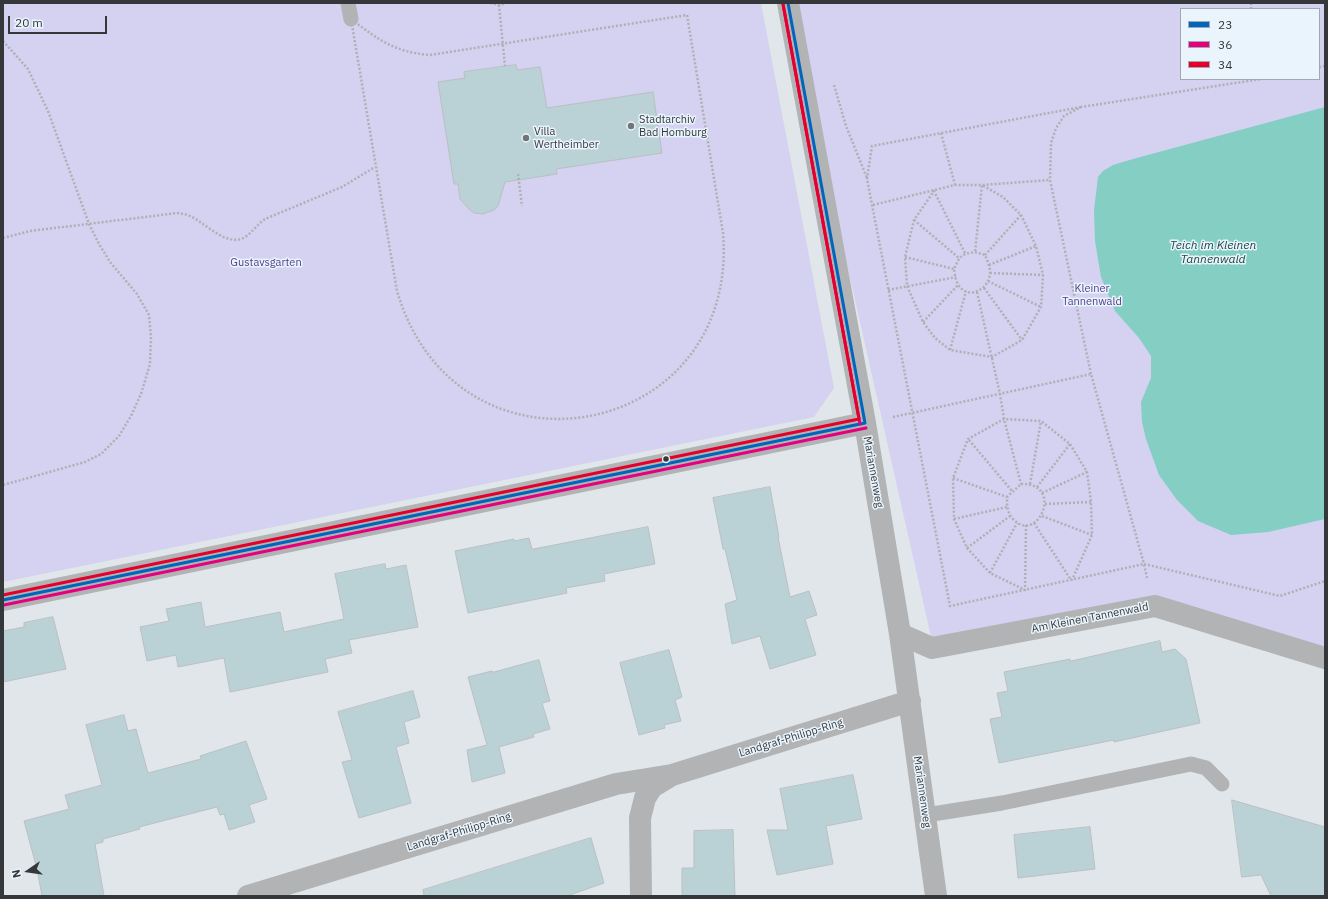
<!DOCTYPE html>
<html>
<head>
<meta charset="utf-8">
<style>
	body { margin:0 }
	#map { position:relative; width:1328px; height:899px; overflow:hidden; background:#e0e6ea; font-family:"IBM Plex Sans",sans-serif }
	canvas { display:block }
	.frame { position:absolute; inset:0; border:4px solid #34383b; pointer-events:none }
	.legend { position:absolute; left:1180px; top:8px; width:140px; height:72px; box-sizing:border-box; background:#e9f4fc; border:1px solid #a1a9af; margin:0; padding:5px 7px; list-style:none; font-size:12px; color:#34383b }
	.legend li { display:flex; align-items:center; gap:8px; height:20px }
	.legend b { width:20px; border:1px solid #a1a9af }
	.north { position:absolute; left:8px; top:851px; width:40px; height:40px; -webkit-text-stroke:3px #e9f4fc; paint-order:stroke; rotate:257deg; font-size:11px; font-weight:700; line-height:16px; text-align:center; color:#34383b }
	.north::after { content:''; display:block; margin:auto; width:14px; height:18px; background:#34383b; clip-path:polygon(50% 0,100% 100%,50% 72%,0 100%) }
	.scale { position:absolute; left:8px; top:16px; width:99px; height:18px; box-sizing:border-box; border:2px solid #34383b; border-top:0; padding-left:5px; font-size:12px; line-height:14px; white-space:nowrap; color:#34383b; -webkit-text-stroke:3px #e9f4fc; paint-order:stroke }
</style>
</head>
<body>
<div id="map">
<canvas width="1328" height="899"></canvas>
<div class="frame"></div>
<ul class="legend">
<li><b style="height:5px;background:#0065bd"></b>23</li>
<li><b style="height:5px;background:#e5007d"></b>36</li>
<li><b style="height:5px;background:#e4002b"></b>34</li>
</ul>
<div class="north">N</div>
<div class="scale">20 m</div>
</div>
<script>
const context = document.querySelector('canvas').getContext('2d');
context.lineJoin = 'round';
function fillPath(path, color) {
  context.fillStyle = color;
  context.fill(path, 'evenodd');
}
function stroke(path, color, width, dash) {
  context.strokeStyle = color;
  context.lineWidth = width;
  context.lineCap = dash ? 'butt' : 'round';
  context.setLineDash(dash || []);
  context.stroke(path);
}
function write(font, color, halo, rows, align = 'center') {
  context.font = font + ' "IBM Plex Sans",sans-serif';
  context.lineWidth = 3;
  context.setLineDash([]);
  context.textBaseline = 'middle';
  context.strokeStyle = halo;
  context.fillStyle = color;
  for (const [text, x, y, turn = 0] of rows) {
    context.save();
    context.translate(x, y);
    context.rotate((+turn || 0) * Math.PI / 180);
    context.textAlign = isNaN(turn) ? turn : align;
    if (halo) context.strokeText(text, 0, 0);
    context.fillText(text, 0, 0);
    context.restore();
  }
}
const green = new Path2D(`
	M 3,3 L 761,3 L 834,388 L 814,417 L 3,582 Z
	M 788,3 L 1325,3 L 1325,651 L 1157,596 L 932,641 ZM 1181,9 L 1319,9 L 1319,79 L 1181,79 Z`);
const water = new Path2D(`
	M 1325,107 L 1325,519 L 1268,532 L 1231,535 L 1198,521 L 1177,500 L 1159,475 L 1146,439 L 1142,422 L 1141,402 L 1151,378 L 1151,356 L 1139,338 L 1115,311 L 1101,277 L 1095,241 L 1094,210 L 1098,177 L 1103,171 L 1113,165 L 1133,159 Z`);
const building = new Path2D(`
	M 516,65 L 517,70 L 540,67 L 547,108 L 653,92 L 662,153 L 556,169 L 557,174 L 505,182 L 498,206 L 494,210 L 483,214 L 474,213 L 469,209 L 460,199 L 458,184 L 454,184 L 438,82 L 465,78 L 464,72 Z
	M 770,487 L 779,537 L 778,537 L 790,597 L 809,591 L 817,615 L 805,619 L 816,655 L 770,669 L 760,636 L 732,644 L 725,604 L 737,600 L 725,549 L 723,549 L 713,498 Z
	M 648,527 L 655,564 L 604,574 L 605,581 L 566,588 L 567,593 L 468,613 L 455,551 L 514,539 L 514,541 L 529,538 L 532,549 Z
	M 385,564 L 386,569 L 406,565 L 418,627 L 349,640 L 352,653 L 325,659 L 328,672 L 230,692 L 224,658 L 178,667 L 176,655 L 147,661 L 140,627 L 169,621 L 166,609 L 201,602 L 205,627 L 280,612 L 284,632 L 344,619 L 335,574 Z
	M 53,617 L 66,669 L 3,682 L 3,631 L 24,627 L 24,623 Z
	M 1160,641 L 1162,652 L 1175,649 L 1186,659 L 1200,723 L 1114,742 L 1114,740 L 999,763 L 990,719 L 1002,717 L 997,693 L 1008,691 L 1004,672 L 1070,659 L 1070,661 Z
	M 669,650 L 682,697 L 675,700 L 681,721 L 664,725 L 665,728 L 639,735 L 620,663 Z
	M 539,660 L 550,701 L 542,703 L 550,729 L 533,734 L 534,737 L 499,747 L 505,773 L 472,782 L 467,750 L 487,745 L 468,677 L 492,671 L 493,672 Z
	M 413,691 L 420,717 L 404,722 L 409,743 L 396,747 L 411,803 L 359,818 L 342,762 L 352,760 L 338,712 Z
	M 124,715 L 128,731 L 136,729 L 148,773 L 201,759 L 200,756 L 246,741 L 267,799 L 249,805 L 255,822 L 229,830 L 224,814 L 220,815 L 217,807 L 139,827 L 140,829 L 103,839 L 103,842 L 95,844 L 104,896 L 42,896 L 37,869 L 24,821 L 69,809 L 65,795 L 102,785 L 86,725 Z
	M 853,775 L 862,819 L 826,826 L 833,864 L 777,875 L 767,830 L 788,830 L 780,789 Z
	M 1232,800 L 1325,827 L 1325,896 L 1271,896 L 1261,875 L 1242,877 Z
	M 1090,827 L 1095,869 L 1018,878 L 1014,835 Z
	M 733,830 L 735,896 L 682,896 L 682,868 L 694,868 L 694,831 Z
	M 591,838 L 604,883 L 567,896 L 424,896 L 423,890 Z`);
const path = new Path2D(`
	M 490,3 L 499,5 L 506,3
	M 1251,3 L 1251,9
	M 499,5 L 505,66
	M 687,15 L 723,233 C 740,441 457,494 397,291 L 351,19 C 379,40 394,52 430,55 Z
	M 3,41 L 28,69 L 48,111 L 89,224 L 99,244 L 110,262 L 137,294 L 149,315 L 151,337 L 150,364 L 141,394 L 131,416 L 119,436 L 101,454 L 85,462 L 3,485
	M 1319,67 L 1325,66
	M 834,85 L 846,126 L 867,178
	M 1081,107 L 872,146 L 867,179 L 950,606 L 1144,564 L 1147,578
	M 941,133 L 955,185
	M 518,174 L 522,206
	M 873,205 L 955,185 L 982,185 L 1050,180
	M 914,220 L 959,258
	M 3,238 L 30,231 L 178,213 C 182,214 186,214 190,216 C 204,222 223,244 241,239 C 250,236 257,224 265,219 L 342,187 L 375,167
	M 975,252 L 985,255 C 987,260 990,266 990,272 C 990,290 967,301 958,284 C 955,280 955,274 954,269 C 960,256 961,254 975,252 Z
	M 965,253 L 934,191 L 914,220 L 905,257 L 907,286 L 923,322 L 935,338 L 950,350 L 992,357 L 1022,340 L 1041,307 L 1043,275 L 1036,246 L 1021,215 L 1003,197 L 982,185 L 975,252
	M 985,255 L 1021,215
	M 905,257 L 954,269
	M 989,265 L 1036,246
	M 990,273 L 1043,275
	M 988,281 L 1041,307
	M 984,288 L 1022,340
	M 888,290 L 956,277
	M 977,292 L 1000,394 L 1004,419 L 1021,484
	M 923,322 L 958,285
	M 950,350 L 966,291
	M 1091,374 L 1050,180 L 1051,143 L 1056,128 L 1064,116 L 1081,107 L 1261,79
	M 893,417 L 1091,374 L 1144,564 L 1280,596 L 1325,581
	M 969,440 L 1012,491
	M 953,478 L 1007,497
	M 1021,484 C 1065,483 1038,544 1014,520 C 1007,513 1007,506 1007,497 Z
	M 1030,484 L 1041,421
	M 1037,487 L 1070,444
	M 1042,493 L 1087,472
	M 1045,504 L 1091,502
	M 1042,516 L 1092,535
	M 954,519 L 1007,507
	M 1034,523 L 1071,580
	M 1026,525 L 1025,590 L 990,573 L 967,548 L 954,519 L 953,478 L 968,439 L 1004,419 L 1041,421 L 1070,444 L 1087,472 L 1091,502 L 1092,535 L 1072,580
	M 967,548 L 1010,516
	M 990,573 L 1017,523`);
const service = new Path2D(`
	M 348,3 L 351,19
	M 926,815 L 1002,803 L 1191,764 L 1206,768 L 1222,784`);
const minor = new Path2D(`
	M 788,3 L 865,423 L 900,634 L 936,896
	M 3,600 L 865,423
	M 900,634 L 932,648 L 1155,606 L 1325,658
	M 672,775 L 910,701
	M 248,896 L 616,784 L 672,775 L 652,787 L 645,798 L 640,818 L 641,896`);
const bus1 = new Path2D(`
	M 788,3 L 865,423
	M 3,600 L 865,423`);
const bus2 = new Path2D(`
	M 783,4 L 860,424
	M 4,605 L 866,428`);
const bus3 = new Path2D(`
	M 3,595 L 859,419 L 783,4`);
const markers = [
	[631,126,4,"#707578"],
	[526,138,4,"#707578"],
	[666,459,3.5,"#34383b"]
];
const poiNames = [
	["Stadtarchiv",639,120],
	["Bad Homburg",639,133],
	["Villa",534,132],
	["Wertheimber",534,145]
];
const parkNames = [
	["Gustavsgarten",266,263],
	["Kleiner",1092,289],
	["Tannenwald",1092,302]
];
const streetNames = [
	["Mariannenweg",873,472,80],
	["Am Kleinen Tannenwald",1090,618,-11],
	["Landgraf-Philipp-Ring",791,738,-17],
	["Mariannenweg",922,792,82],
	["Landgraf-Philipp-Ring",459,832,-17]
];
const waterNames = [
	["Teich im Kleinen",1213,246],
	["Tannenwald",1213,260]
];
fillPath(green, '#d4d1f1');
fillPath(water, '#84cec4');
fillPath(building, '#bad1d6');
stroke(building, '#bac0c2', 1);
stroke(path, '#afb0b3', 2.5, [2, 2]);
stroke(service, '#b1b3b4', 15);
stroke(minor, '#b1b3b4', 22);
stroke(bus1, '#0065bd', 3);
stroke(bus2, '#e5007d', 3);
stroke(bus3, '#e4002b', 3);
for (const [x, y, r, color] of markers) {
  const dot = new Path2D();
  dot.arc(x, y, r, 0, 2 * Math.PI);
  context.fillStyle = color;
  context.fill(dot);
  stroke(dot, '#e9f4fc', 1.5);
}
write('11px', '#34383b', '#e9f4fc', poiNames, 'left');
write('11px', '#523b8b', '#e9f4fc', parkNames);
write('11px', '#34383b', '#e9f4fc', streetNames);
write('italic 12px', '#1a4841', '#e9f4fc', waterNames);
</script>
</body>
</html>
